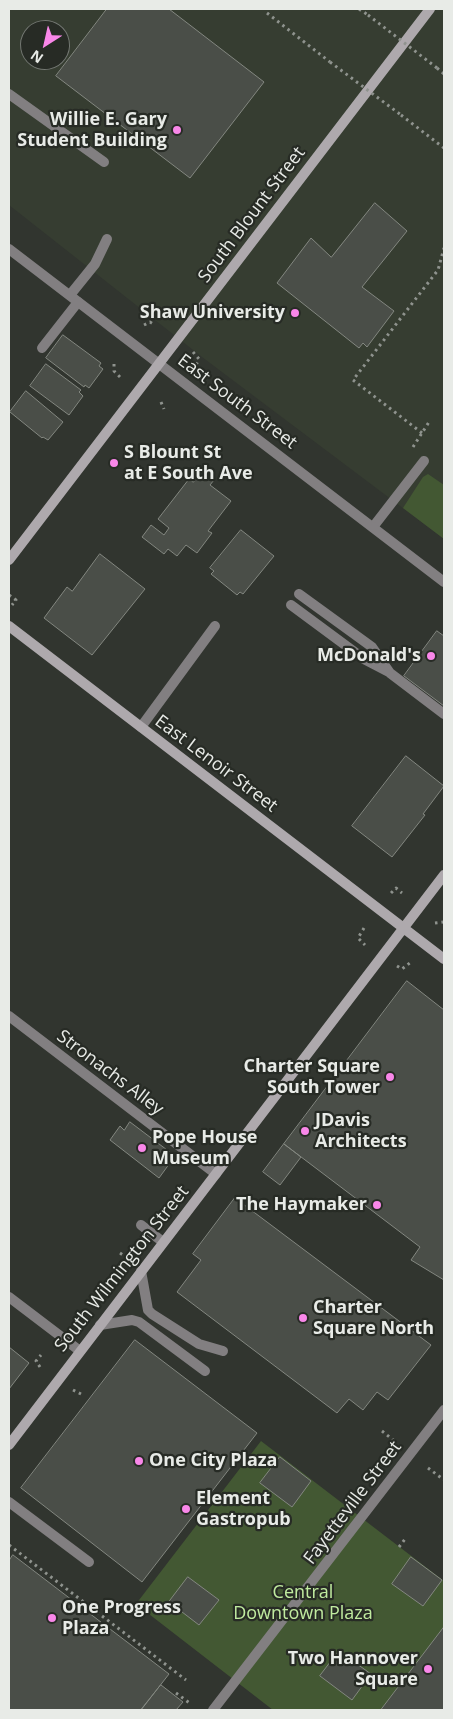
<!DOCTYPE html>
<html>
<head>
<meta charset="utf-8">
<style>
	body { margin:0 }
	#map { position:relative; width:453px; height:1719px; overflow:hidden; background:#31352f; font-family:"Open Sans",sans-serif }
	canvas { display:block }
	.frame { position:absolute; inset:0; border:10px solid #e8ebe7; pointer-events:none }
	.north { position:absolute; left:20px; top:20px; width:50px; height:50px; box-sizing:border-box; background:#272b25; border:1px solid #747873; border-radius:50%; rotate:215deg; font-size:14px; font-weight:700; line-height:20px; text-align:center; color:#e8ebe7 }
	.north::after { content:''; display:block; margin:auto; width:18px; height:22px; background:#f987e9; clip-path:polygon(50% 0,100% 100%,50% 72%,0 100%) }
</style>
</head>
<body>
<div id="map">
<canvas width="453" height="1719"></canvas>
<div class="frame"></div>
<div class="north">N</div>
</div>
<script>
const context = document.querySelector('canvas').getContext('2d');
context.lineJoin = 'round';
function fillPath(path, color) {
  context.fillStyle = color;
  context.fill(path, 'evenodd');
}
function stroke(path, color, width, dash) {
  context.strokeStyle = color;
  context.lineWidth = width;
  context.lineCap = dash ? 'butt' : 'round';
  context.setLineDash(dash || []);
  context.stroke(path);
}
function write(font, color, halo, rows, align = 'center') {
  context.font = font + ' "Open Sans",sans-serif';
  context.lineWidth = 4.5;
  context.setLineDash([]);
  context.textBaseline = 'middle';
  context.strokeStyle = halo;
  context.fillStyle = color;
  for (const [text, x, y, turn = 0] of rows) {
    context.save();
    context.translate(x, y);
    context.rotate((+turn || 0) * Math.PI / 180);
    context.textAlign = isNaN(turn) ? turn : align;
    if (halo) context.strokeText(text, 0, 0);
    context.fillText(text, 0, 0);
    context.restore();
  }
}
const built = new Path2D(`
	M 9,9 L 444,9 L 444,539 L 202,357 L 9,205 ZM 30,30 L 60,30 L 60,60 L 30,60 Z`);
const green = new Path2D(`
	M 428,474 L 444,485 L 444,539 L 403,508 L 423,477 Z
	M 261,1441 L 444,1581 L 444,1627 L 381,1710 L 273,1710 L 136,1604 Z`);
const building = new Path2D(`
	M 107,9 L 169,9 L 264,82 L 190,178 L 56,76 Z
	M 375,203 L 407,231 L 362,287 L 394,311 L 367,347 L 363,343 L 359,348 L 277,283 L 311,238 L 331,257 Z
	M 63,335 L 101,363 L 99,366 L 103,369 L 89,388 L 85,385 L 84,387 L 46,358 Z
	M 46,364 L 81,390 L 79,392 L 83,396 L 69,415 L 30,386 Z
	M 26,391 L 63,422 L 48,440 L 43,437 L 42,438 L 10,412 Z
	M 202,471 L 214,480 L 210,485 L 231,501 L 208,531 L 212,533 L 197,553 L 186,545 L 177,556 L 168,549 L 164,554 L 142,537 L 151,525 L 164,535 L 169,528 L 158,519 L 189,479 L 193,482 Z
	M 241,530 L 274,556 L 243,594 L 240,592 L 237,595 L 211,574 L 214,571 L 210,568 Z
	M 100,554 L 145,589 L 92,655 L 44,618 L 67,587 L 72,591 Z
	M 437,631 L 444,636 L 444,706 L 404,676 Z
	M 406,756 L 444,786 L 423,814 L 425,815 L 392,857 L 352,826 Z
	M 407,981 L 444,1010 L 444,1280 L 411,1260 L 420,1247 L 284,1144 Z
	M 130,1122 L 175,1156 L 159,1178 L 110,1140 L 120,1126 L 124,1130 Z
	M 284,1144 L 301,1157 L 280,1185 L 263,1172 Z
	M 235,1198 L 431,1345 L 388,1400 L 377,1392 L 363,1410 L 349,1399 L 337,1413 L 177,1292 L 201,1260 L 193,1254 Z
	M 135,1340 L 257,1433 L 142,1582 L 21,1488 Z
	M 9,1347 L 29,1363 L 9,1389 Z
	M 280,1457 L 311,1481 L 292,1507 L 260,1483 Z
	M 13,1555 L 169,1674 L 141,1710 L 9,1710 L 9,1561 Z
	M 411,1557 L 442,1580 L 423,1606 L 392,1584 Z
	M 188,1577 L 219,1600 L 199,1625 L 169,1602 Z
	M 444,1627 L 444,1710 L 381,1710 Z
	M 339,1651 L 371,1674 L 352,1700 L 320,1676 Z
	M 161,1685 L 183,1702 L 176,1710 L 141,1710 Z`);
const path = new Path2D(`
	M 359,9 L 368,15
	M 267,13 L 330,62
	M 437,68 L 444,74
	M 401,115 L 444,148
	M 144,325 L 150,322 L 155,325
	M 193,352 L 199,359 L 195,367
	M 114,364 L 114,371 L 120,377
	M 161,402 L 164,409
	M 422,433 L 353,380 L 438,270 L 444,248
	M 413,447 L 429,422
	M 9,595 L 16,600 L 12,605
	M 391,893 L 396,888 L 402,893
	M 435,923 L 443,922
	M 364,928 L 358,938 L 365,945
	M 397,966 L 402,969 L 411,962
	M 120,1253 L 126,1257
	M 40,1367 L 36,1361 L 41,1355
	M 73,1390 L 81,1394
	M 382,1431 L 397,1443
	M 428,1468 L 444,1480
	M 9,1545 L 186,1680
	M 399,1547 L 405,1539
	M 176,1693 L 191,1704`);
const service = new Path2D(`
	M 9,94 L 104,162
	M 70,295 L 95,264 L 107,239
	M 42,348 L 78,302
	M 373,527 L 424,461
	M 299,594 L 372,647 L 390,673 L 444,714
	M 291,605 L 364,659 L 389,672
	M 141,727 L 215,626
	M 9,1016 L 216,1174
	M 141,1225 L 163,1242
	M 141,1271 L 148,1310 L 152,1314 L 199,1344 L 223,1351
	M 100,1325 L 132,1320 L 139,1322 L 205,1371
	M 9,1502 L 89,1562`);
const minor = new Path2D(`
	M 213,1710 L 444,1410`);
const tertiary = new Path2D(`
	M 9,249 L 444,582
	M 9,1297 L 80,1351`);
const secondary = new Path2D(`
	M 9,560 L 430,9
	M 9,626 L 444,959
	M 9,1445 L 444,875`);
const pathBridge = new Path2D(`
	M 368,15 L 437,68
	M 330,62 L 401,115`);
const markers = [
	[177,130,5,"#f987e9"],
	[295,313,5,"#f987e9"],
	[114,463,5,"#f987e9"],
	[431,656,5,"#f987e9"],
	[390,1077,5,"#f987e9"],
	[305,1131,5,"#f987e9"],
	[142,1148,5,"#f987e9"],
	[377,1205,5,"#f987e9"],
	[303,1318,5,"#f987e9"],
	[139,1461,5,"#f987e9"],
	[186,1509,5,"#f987e9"],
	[52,1618,5,"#f987e9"],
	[428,1669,5,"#f987e9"]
];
const poiNames = [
	["Willie E. Gary",167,120,"right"],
	["Student Building",167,141,"right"],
	["Shaw University",285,313,"right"],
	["S Blount St",124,453],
	["at E South Ave",124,474],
	["McDonald's",421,656,"right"],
	["Charter Square",380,1067,"right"],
	["South Tower",380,1088,"right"],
	["JDavis",315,1121],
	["Architects",315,1142],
	["Pope House",152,1138],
	["Museum",152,1159],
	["The Haymaker",367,1205,"right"],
	["Charter",313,1308],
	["Square North",313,1329],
	["One City Plaza",149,1461],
	["Element",196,1499],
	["Gastropub",196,1520],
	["One Progress",62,1608],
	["Plaza",62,1629],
	["Two Hannover",418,1659,"right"],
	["Square",418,1680,"right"]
];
const streetNames = [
	["South Blount Street",252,215,-53],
	["East South Street",237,402,37],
	["East Lenoir Street",216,764,37],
	["Stronachs Alley",110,1073,37],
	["South Wilmington Street",122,1269,-52],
	["Fayetteville Street",353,1503,-53]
];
const parkNames = [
	["Central",303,1593],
	["Downtown Plaza",303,1614]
];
fillPath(built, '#363d31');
fillPath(green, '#435833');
fillPath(building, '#4a4e48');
stroke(building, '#838780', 1);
stroke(path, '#8f938e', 3, [2.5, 4]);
stroke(service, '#827f81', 10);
stroke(minor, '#827f81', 10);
stroke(tertiary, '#827f81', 10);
stroke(secondary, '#aea9ad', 10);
stroke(pathBridge, '#8f938e', 3, [2.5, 4]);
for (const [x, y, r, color] of markers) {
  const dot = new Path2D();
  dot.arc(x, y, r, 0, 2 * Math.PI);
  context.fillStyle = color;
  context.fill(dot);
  stroke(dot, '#272b25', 2);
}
write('bold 18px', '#e8ebe7', '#272b25', poiNames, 'left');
write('18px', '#e8ebe7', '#272b25', streetNames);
write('18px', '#c0eb9f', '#272b25', parkNames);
</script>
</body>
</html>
